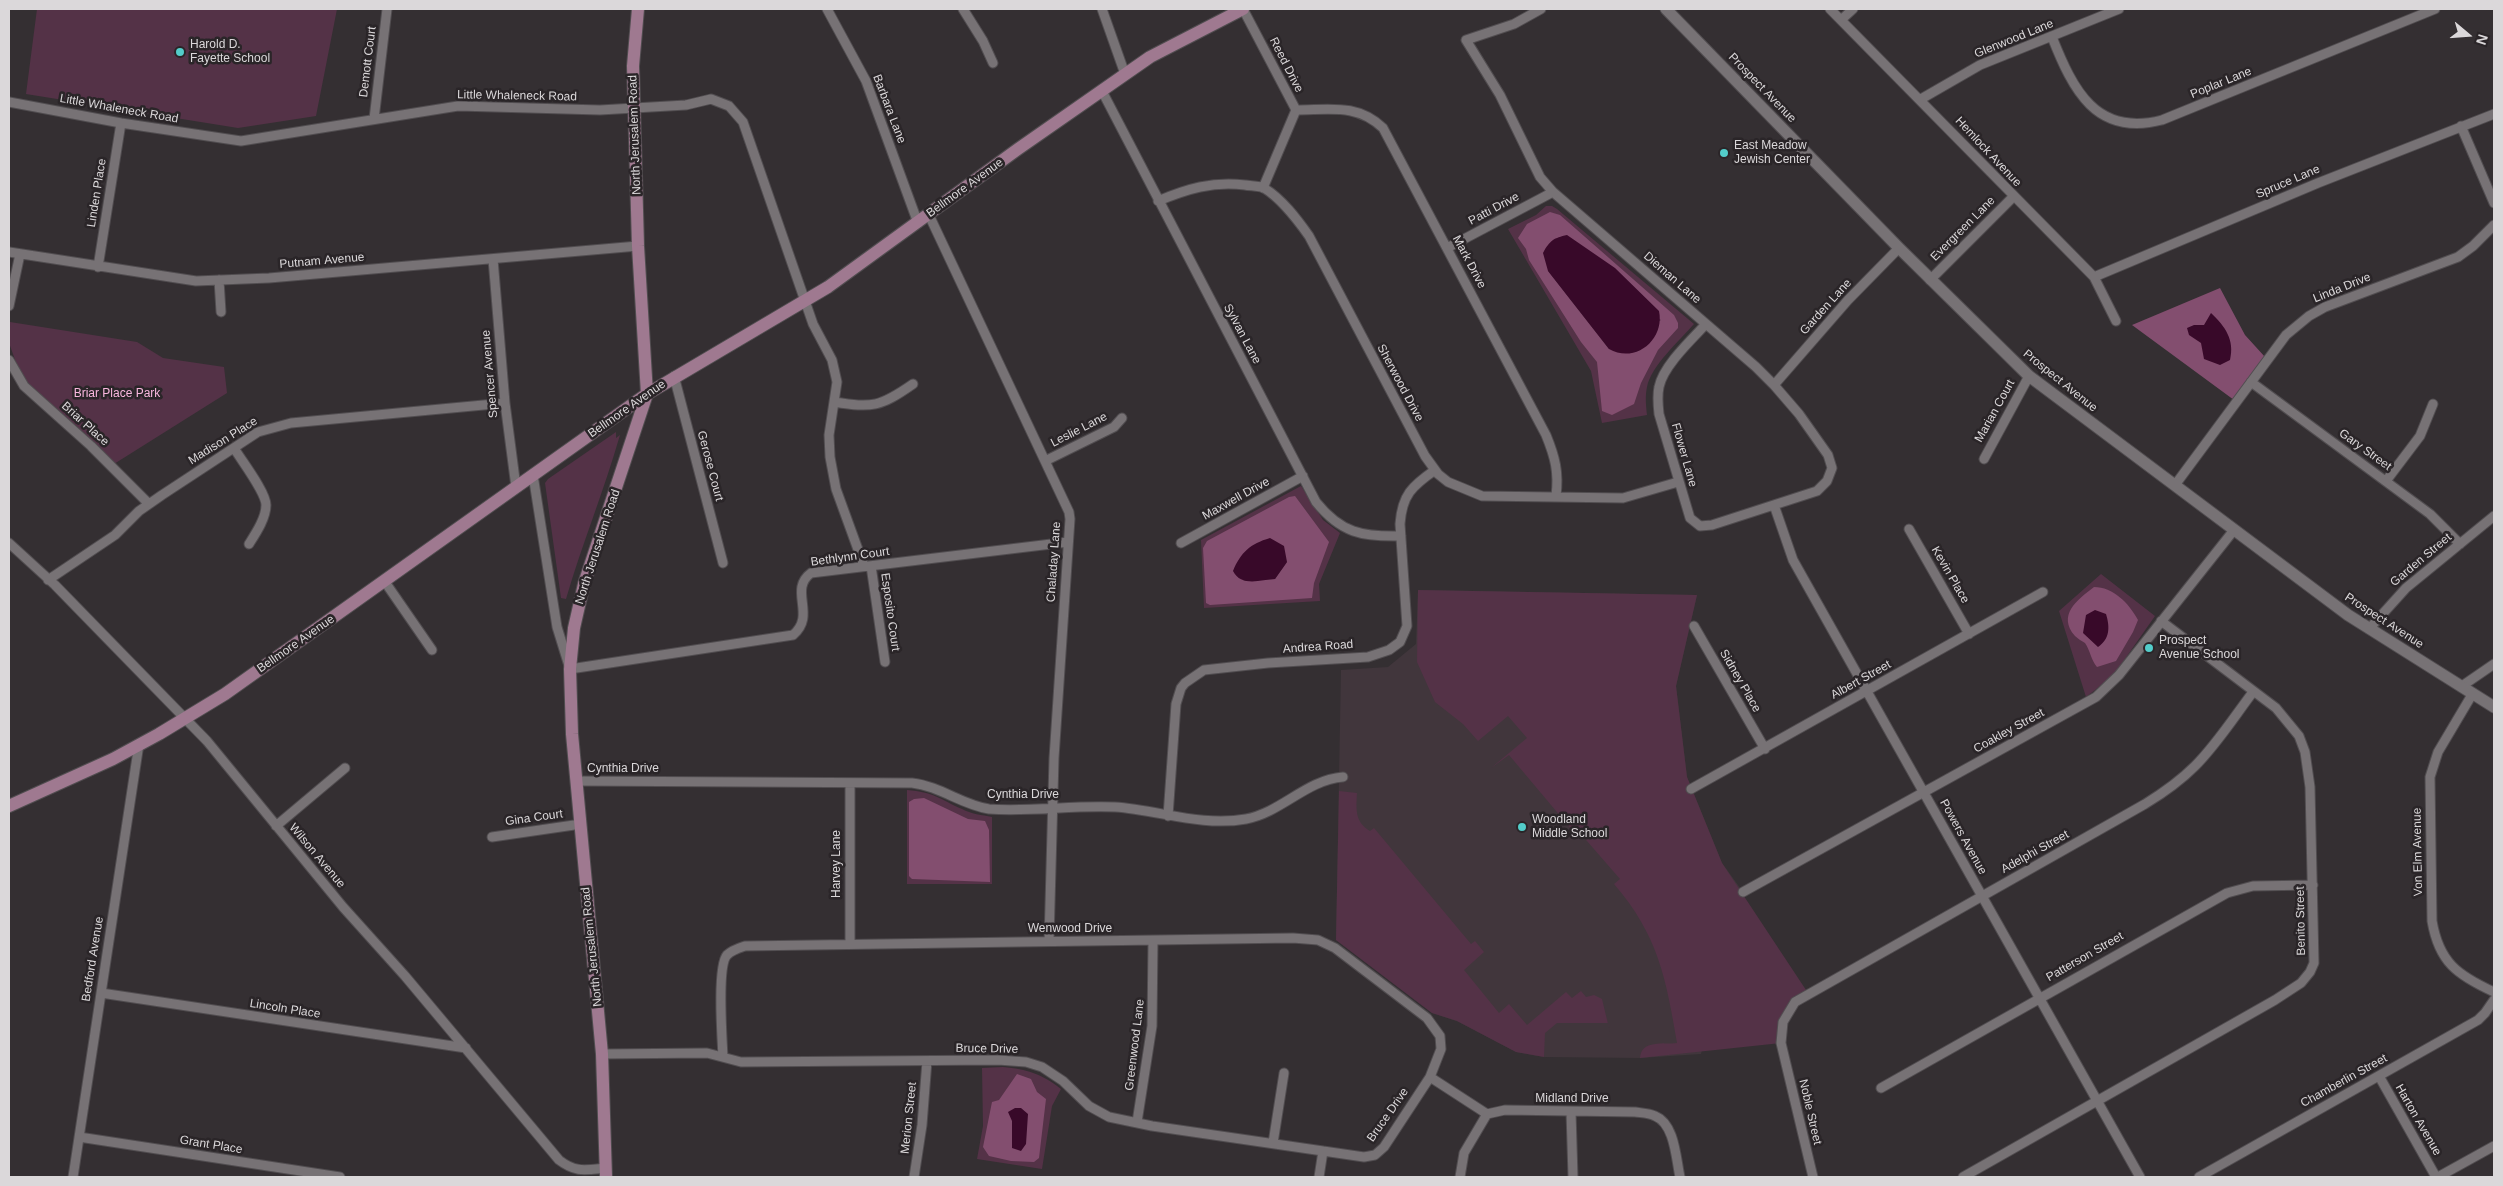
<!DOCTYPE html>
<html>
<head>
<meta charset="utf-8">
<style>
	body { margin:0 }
	#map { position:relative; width:2503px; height:1186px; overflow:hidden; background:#342f32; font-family:Arial,sans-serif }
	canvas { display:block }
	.frame { position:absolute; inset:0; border:10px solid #dbd8da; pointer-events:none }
	.north { position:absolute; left:2443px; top:10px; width:50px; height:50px; -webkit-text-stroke:4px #2a2528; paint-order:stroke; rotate:108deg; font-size:14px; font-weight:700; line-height:20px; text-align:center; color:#dbd8da }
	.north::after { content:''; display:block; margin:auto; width:18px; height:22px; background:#dbd8da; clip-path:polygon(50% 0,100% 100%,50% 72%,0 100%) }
</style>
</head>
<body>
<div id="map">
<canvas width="2503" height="1186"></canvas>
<div class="frame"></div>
<div class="north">N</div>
</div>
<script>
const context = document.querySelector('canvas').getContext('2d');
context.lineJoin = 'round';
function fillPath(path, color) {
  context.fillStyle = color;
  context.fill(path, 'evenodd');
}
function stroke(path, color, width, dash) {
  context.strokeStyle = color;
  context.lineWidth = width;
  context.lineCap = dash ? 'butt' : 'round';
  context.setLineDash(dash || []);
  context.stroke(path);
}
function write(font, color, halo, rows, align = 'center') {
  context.font = font + ' Arial,sans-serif';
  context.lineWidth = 5;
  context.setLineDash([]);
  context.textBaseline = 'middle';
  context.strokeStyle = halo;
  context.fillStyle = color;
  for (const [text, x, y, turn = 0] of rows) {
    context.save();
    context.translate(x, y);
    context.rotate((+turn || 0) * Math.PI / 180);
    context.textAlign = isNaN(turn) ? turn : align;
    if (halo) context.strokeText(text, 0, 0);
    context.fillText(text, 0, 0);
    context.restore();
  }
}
const built = new Path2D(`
	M 1418,590 L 1697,595 L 1676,686 L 1687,777 L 1722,863 L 1743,892 L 1701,1054 L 1640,1058 L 1544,1057 L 1516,1052 L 1457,1021 L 1432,1013 L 1336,940 L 1341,670 L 1388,667 L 1416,644 Z`);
const green = new Path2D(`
	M 37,9 L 337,9 L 316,116 L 238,128 L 26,94 Z
	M 1546,206 L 1552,206 L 1557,209 L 1694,324 C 1680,340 1651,366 1647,387 C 1645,396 1646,406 1647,415 L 1602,423 L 1591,371 L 1508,229 L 1536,215 Z
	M 10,322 L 137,342 L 163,358 L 224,367 L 227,393 L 114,464 L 22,379 L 9,343 Z
	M 616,432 L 616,438 L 620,435 C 604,491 582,544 566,599 L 561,598 L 545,483 L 548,479 Z
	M 1301,486 L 1323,520 L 1340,533 L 1319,584 L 1320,601 L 1204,608 L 1201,540 Z
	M 2101,574 L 2155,616 L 2113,676 L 2086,697 L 2059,611 Z
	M 1418,590 L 1697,595 L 1676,686 L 1687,777 L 1722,863 L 1808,993 L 1790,1008 L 1781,1043 L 1640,1058 C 1641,1039 1664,1045 1677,1043 C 1666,978 1658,935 1614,884 L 1620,879 L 1580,833 L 1572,830 L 1509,755 L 1491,768 L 1527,738 L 1508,716 L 1478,741 L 1463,724 L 1435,702 L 1417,662 Z
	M 907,790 C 934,792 939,799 962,809 C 971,814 982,815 992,817 L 992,884 L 907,884 Z
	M 1339,791 L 1357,793 C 1356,810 1355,822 1370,831 L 1374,828 L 1471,944 L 1475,941 L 1484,952 L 1464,970 L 1499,1013 L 1509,1004 L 1527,1025 L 1566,992 L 1572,998 L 1581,991 L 1586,997 L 1594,995 L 1602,999 L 1610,1032 L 1608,1023 L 1557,1023 L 1545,1033 L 1544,1057 L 1516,1052 L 1457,1021 L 1432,1013 L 1336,940 Z
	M 1003,1067 C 1027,1069 1042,1074 1061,1089 L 1052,1106 L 1042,1169 L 977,1159 L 983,1126 L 982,1068 Z`);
const forest = new Path2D(`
	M 1550,212 L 1560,215 L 1674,315 L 1678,323 L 1678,328 L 1658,350 L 1641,383 L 1634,404 L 1612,415 L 1602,411 L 1597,362 L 1581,342 L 1529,260 L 1526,249 L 1518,238 L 1527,224 ZM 1548,271 L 1661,320 L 1609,349 Z
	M 2220,288 L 2245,335 L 2265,357 L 2234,400 L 2132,325 Z
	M 1295,496 L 1329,542 L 1314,583 L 1312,598 L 1210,605 L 1206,603 L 1203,548 L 1207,541 L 1289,497 ZM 1287,562 L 1275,579 L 1243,581 Z
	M 2094,587 C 2113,587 2129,603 2138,620 L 2133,632 L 2116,661 L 2097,667 C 2091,660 2090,650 2085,643 C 2082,641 2078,639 2075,636 C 2057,615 2077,600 2094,587 Z
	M 924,798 L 968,819 L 985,821 L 989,830 L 990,882 L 912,879 L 909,876 L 909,802 L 914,799 Z
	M 1017,1074 L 1031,1079 L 1037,1092 L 1046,1099 L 1039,1158 L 1034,1162 L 1011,1161 L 989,1156 L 983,1147 L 992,1102 L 999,1100 Z`);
const water = new Path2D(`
	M 1567,235 L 1615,268 L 1659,311 C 1665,340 1635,364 1609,349 L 1548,271 L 1543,253 C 1550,240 1554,238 1567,235 Z
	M 2211,313 C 2225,326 2235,340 2230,360 L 2220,365 L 2204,359 L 2201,343 L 2189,335 L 2187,328 L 2194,325 L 2204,325 Z
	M 1270,538 L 1284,546 L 1287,562 L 1275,579 C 1260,580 1241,587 1233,571 C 1241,552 1250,544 1270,538 Z
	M 2095,610 L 2106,614 C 2110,627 2110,639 2098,647 L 2083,633 L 2086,615 Z
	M 1015,1108 L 1021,1108 L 1028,1114 L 1026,1144 L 1021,1151 L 1012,1148 L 1012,1121 L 1008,1112 Z`);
const minor = new Path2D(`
	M 827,9 L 866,81 L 918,223
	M 963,9 L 983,41 L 993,63
	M 1102,9 L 1125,74
	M 1243,9 L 1296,110 L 1263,188
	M 1541,9 L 1514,24 L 1466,40 L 1500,95 L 1540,177 L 1553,192 L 1756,367 L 1774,385 L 1799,414 L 1828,455 L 1832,468 L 1827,481 L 1817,491 L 1712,525 L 1700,526 L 1690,518 L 1659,414 C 1658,405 1657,396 1659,387 C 1663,366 1692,339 1706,324
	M 1830,9 L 2094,277 L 2116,321
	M 1841,20 L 1853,9
	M 2052,37 C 2073,90 2096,137 2162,120 L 2435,9
	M 1102,91 L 1316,502 C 1341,533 1362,537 1401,536
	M 1921,99 L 1980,65 L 2119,9
	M 9,102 L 121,123 L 241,141 L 458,106 L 600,110 L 686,105 L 711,99 L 729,106 L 743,122 L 813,324 L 832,360 L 837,382 L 829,435 L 830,457 L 836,489 L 864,566
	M 1296,110 C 1329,110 1357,103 1383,128 L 1546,435 C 1555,457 1559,472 1556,496
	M 374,119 L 387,9
	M 2461,126 L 2494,203
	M 1158,201 C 1187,189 1212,181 1245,185 C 1250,186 1259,186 1264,188 C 1282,199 1297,219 1309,236 L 1425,456 L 1438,474 L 1448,482 L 1482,496 L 1623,498 L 1678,482
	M 929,215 L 1069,512 L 1070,519 L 1054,758 L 1049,941
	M 1447,248 L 1553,192
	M 9,252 L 196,281 L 269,278 L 638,246
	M 493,259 L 505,403 L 516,487
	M 98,267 L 121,123
	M 2094,277 L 2318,183 L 2494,114
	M 219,280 L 221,312
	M 1930,280 L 2013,197
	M 9,306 L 20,254
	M 9,360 L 24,386 L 91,446 L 149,504
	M 674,376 L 723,563
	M 2251,382 L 2430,514 L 2460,544
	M 1774,385 L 1848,300 L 1899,248
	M 834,402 C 873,408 880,407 913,384
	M 234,448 C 241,460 266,492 266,505 C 266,518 256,533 249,544
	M 1984,459 L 2029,376
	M 1045,461 L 1114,427 L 1122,418
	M 533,475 L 557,627 L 570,669 L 793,635 C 817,615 788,590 811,573 L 1068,542
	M 2386,481 L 2420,436 L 2433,404
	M 2175,485 L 2286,335 L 2309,316 L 2325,307 L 2458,257 L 2473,246 L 2494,225
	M 1774,505 L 1793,560 L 2140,1177
	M 1909,529 L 1969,634
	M 9,543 L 55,585 L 207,741 L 343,907 L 405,976 L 559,1160 C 576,1173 585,1170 606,1168
	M 1181,543 L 1303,476
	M 871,566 L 885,662
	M 48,580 L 115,535 L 139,511 L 162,495 L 258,432 L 291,423 L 505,403
	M 385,582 L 432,650
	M 1694,626 L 1765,749
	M 2369,629 L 2406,588 L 2494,516
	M 2462,686 L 2494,664
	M 2473,693 L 2438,752 L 2430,777 L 2432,921 C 2439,962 2457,975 2494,992
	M 576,781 L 912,783 C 940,786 962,805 989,809 C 1031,812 1073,805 1115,807 C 1159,810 1201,827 1246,819 C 1282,812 1306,780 1343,777
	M 850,783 L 850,944
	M 1691,789 L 2043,592
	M 1168,816 L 1176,704 L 1181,688 L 1185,683 L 1204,670 L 1268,663 L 1368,657 L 1389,650 L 1400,642 L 1407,626 L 1400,524 C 1402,495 1412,486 1435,470
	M 276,826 L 345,768
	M 492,837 L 581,824
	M 1743,892 L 2096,697 L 2119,675 L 2234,530
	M 101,993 L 466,1048
	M 602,1054 L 707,1053 L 741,1062 L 998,1060 L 1026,1062 L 1042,1067 L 1063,1081 L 1089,1106 L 1109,1117 L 1152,1126 L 1364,1157 L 1375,1155 L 1384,1147 L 1430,1077 L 1441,1049 L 1440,1036 L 1427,1018 L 1335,948 L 1318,940 L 1293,938 L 745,946 C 739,948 732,950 727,955 C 717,966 722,1038 723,1057
	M 2379,1076 L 2436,1177
	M 1430,1077 L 1487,1114 L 1505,1110 L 1635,1112 C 1642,1113 1649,1113 1655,1116 C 1675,1124 1676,1159 1680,1177
	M 1881,1088 L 2227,893 L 2253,886 L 2313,885
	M 1571,1112 L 1573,1177
	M 1137,1122 L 1152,1026 L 1153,941
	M 79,1137 L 340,1177
	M 1273,1143 L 1284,1073
	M 73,1177 L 139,744
	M 914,1177 L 922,1125 L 927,1061
	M 1319,1177 L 1323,1151
	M 1460,1177 L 1464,1153 L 1487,1114
	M 1813,1177 L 1781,1043 L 1783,1022 L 1795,1002 L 2145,804 C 2163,793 2180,781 2195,766 C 2217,744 2234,717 2253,692
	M 1963,1177 L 2275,1000 L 2301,983 L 2310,972 L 2314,963 L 2310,787 L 2305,752 L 2299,736 L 2276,708 L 2161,621
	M 2199,1177 L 2478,1020 L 2485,1013 L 2494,1000
	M 2438,1177 L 2494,1146`);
const tertiary = new Path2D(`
	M 1666,9 L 1899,248 L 2029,376 L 2348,615 L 2494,707`);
const secondary = new Path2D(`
	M 9,806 L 113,759 L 159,734 L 225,694 L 647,394 L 828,287 L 1018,149 L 1150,57 L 1243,9
	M 606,1177 L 602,1054 L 572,734 L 570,669 L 574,628 L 584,584 L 647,394 L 638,246 L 633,66 L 638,9`);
const markers = [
	[180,52,5,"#53cdca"],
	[1724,153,5,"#53cdca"],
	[2149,648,5,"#53cdca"],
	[1522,827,5,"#53cdca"]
];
const streetNames = [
	["Glenwood Lane",2014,39,-22],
	["Demott Court",368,62,-83],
	["Reed Drive",1286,65,63],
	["Poplar Lane",2221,83,-22],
	["Prospect Avenue",1762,88,46],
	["Little Whaleneck Road",517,96,1],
	["Little Whaleneck Road",119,109,10],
	["Barbara Lane",889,109,69],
	["North Jerusalem Road",635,135,-92],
	["Hemlock Avenue",1988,152,47],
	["Spruce Lane",2288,182,-23],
	["Bellmore Avenue",965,188,-36],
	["Linden Place",97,193,-81],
	["Patti Drive",1494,209,-28],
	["Evergreen Lane",1963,229,-45],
	["Putnam Avenue",322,261,-5],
	["Mark Drive",1469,262,62],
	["Dieman Lane",1672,278,41],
	["Linda Drive",2342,288,-22],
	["Garden Lane",1826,307,-48],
	["Sylvan Lane",1242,334,62],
	["Spencer Avenue",490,374,-95],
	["Prospect Avenue",2060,381,39],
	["Sherwood Drive",1400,383,62],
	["Bellmore Avenue",627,409,-35],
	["Marian Court",1995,411,-61],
	["Briar Place",85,424,42],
	["Leslie Lane",1079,430,-27],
	["Madison Place",223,441,-32],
	["Gary Street",2365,450,36],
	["Flower Lane",1684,455,74],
	["Gerose Court",710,466,75],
	["Maxwell Drive",1236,499,-29],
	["North Jerusalem Road",598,547,-72],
	["Bethlynn Court",850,557,-8],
	["Garden Street",2421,560,-40],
	["Chaladay Lane",1054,562,-86],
	["Kevin Place",1950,575,60],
	["Esposito Court",890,612,82],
	["Prospect Avenue",2384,621,33],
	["Bellmore Avenue",296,644,-35],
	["Andrea Road",1318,647,-4],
	["Albert Street",1861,680,-29],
	["Sidney Place",1740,681,60],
	["Coakley Street",2009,731,-29],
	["Cynthia Drive",623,769],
	["Cynthia Drive",1023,795],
	["Gina Court",534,818,-8],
	["Powers Avenue",1963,837,61],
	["Adelphi Street",2035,852,-29],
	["Von Elm Avenue",2418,852,-91],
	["Wilson Avenue",317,856,50],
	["Harvey Lane",837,864,-90],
	["Benito Street",2301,921,-91],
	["Wenwood Drive",1070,929],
	["North Jerusalem Road",592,947,-96],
	["Patterson Street",2085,957,-30],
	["Bedford Avenue",93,959,-81],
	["Lincoln Place",285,1009,9],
	["Greenwood Lane",1135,1045,-83],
	["Bruce Drive",987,1049,1],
	["Chamberlin Street",2344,1081,-29],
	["Midland Drive",1572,1099],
	["Noble Street",1810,1112,77],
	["Bruce Drive",1388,1115,-55],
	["Merion Street",909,1118,-84],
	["Harton Avenue",2418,1120,60],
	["Grant Place",211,1145,9]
];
const poiNames = [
	["Harold D.",190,45],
	["Fayette School",190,59],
	["East Meadow",1734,146],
	["Jewish Center",1734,160],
	["Prospect",2159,641],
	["Avenue School",2159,655],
	["Woodland",1532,820],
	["Middle School",1532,834]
];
const parkNames = [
	["Briar Place Park",117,394]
];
fillPath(built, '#41363c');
fillPath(green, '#543247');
fillPath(forest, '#834e6f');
fillPath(water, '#380929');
stroke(minor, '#514d50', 11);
stroke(tertiary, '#514d50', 13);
stroke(secondary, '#514d50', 14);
stroke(minor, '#777275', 9);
stroke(tertiary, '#777275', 11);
stroke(secondary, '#9f7990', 12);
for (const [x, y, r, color] of markers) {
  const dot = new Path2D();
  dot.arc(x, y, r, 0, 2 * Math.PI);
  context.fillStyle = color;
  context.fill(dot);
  stroke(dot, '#2a2528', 2);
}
write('12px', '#dbd8da', '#2a2528', streetNames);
write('12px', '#dbd8da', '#2a2528', poiNames, 'left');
write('12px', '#f9b7de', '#2a2528', parkNames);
</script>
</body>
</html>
